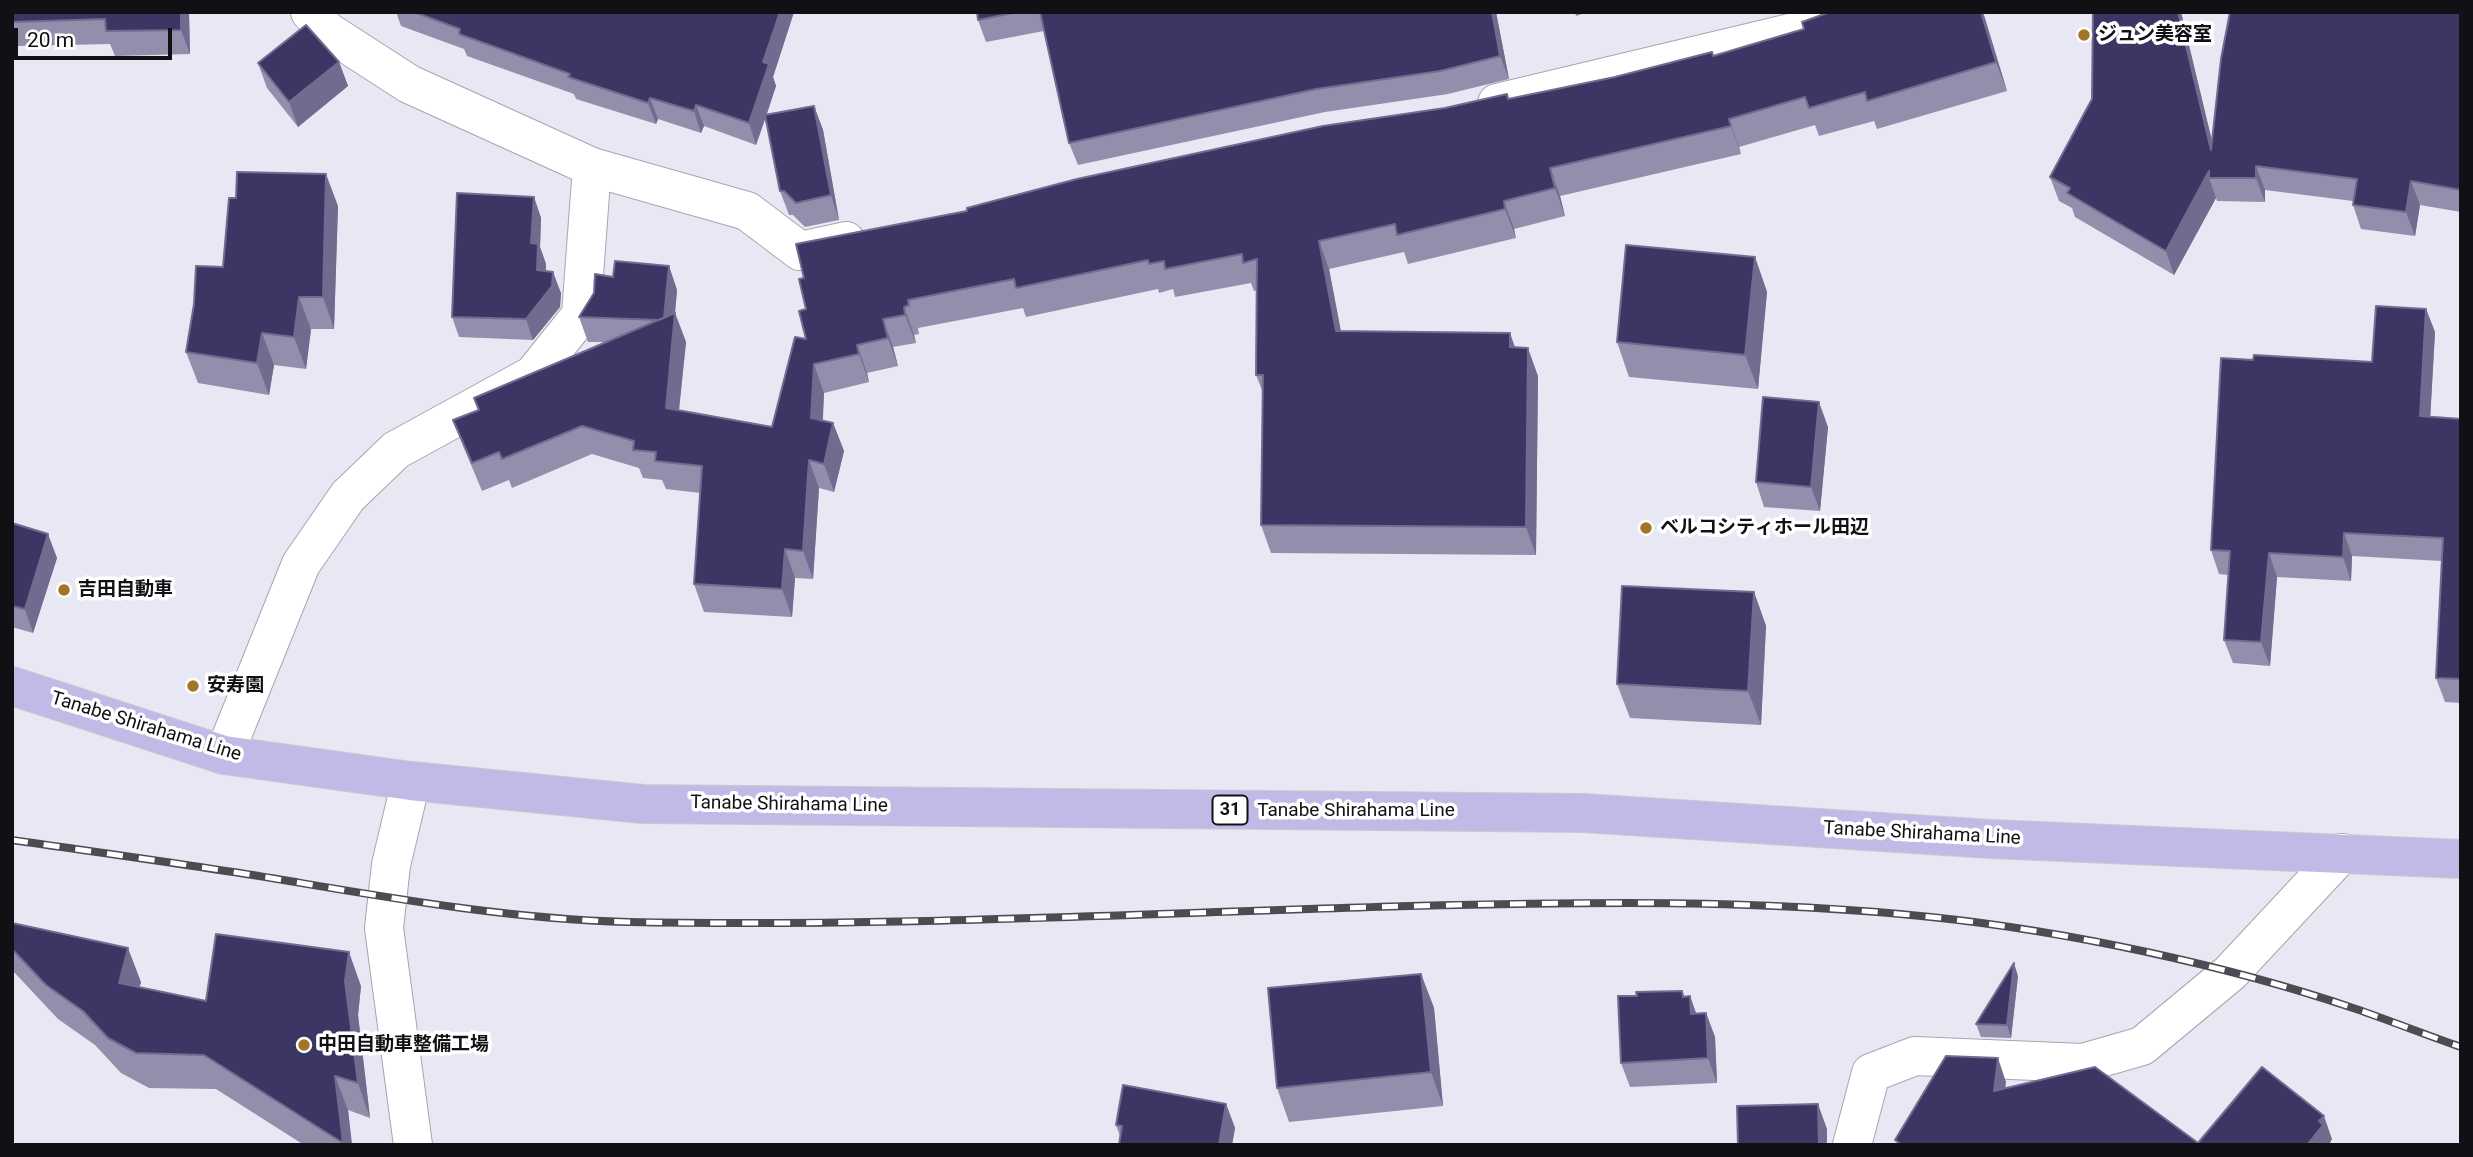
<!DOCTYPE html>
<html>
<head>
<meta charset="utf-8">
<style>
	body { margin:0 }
	#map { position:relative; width:2473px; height:1157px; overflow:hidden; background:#e8e8f4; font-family:Roboto,sans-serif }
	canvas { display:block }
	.frame { position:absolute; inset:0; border:14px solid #111115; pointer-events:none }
	.scale { position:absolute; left:14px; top:28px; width:158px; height:32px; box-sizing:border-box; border:4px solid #111115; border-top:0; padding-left:9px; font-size:21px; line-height:24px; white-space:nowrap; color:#111115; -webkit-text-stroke:5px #fff; paint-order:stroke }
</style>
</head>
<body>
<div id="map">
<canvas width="2473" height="1157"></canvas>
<div class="frame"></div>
<div class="scale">20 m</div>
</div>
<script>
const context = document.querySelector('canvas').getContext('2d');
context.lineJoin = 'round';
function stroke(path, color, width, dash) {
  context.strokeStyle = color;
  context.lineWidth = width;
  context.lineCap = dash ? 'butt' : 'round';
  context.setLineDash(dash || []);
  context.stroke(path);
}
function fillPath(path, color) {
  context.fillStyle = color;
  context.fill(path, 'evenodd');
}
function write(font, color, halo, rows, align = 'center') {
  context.font = font + ' Roboto,"Noto Sans JP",sans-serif';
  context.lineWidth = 7;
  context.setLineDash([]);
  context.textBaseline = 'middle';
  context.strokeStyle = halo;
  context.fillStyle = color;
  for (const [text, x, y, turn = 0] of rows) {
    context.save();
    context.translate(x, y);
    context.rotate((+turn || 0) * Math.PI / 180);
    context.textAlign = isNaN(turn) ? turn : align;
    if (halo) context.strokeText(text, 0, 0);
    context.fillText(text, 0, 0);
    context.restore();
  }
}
const street = new Path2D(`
	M 310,12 L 327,31 L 409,84 L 592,167 L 747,211 L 800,251 L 846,241
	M 1497,103 L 1828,24 L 1854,12
	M 224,755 L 301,564 L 348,496 L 396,450 L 533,375 L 581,315 L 592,167
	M 411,781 L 391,865 L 384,928 L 413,1145
	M 1852,1145 L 1871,1073 L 1915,1056 L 2083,1063 L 2142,1046 L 2230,973 L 2342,853`);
const primary = new Path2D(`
	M 12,686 L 224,755 L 411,781 L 643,804 L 1583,813 L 1991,839 L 2461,859`);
const rail = new Path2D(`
	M 12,840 C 102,853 193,865 283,880 C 397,899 511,919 628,922 C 888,927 1149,913 1410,906 C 1584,902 1758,899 1931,917 C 2066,931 2227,965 2356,1009 C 2391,1021 2426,1035 2461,1047`);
const wall = new Path2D(`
	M 12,12 L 189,12 L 190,54 L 115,56 L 110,44 L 18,46 L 12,29 Z
	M 396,12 L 794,12 L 773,77 L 776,86 L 767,114 L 814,106 L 823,130 L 839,220 L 805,227 L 793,215 L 789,215 L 780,191 L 766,117 L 756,145 L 704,126 L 701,133 L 658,119 L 656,124 L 576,99 L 574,94 L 467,56 L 464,49 L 401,26 Z
	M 977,12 L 1496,12 L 1509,79 L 1448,94 L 1325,112 L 1078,165 L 1069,143 L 1044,31 L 986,42 L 978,20 Z
	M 1575,12 L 1588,12 L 1576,16 Z
	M 1830,12 L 1983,12 L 2007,91 L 1877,129 L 1874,121 L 1819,136 L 1815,125 L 1739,147 L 1741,154 L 1560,196 L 1565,216 L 1514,229 L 1516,238 L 1408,264 L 1404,252 L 1329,269 L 1341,331 L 1515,348 L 1538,376 L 1536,555 L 1271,553 L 1261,525 L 1263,393 L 1256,375 L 1257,290 L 1254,291 L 1251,283 L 1175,297 L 1173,289 L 1159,293 L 1158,289 L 1026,317 L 1023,308 L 918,328 L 919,334 L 914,335 L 916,343 L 893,347 L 898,366 L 867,373 L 869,382 L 824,393 L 823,421 L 833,423 L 844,451 L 834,492 L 819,488 L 813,579 L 795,578 L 792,617 L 704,612 L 694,584 L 700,493 L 666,489 L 662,480 L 643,478 L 639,468 L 592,454 L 512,488 L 509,480 L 482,491 L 464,448 L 453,420 L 479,410 L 606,342 L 588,342 L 579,317 L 613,277 L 669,266 L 677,290 L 675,313 L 686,342 L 679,411 L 772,427 L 806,339 L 804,278 L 967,211 L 1445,108 L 1507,94 L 1509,99 L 1615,77 L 1713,56 L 1804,29 Z
	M 2093,12 L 2181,12 L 2212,142 L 2461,12 L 2461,212 L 2420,205 L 2415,236 L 2361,229 L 2353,205 L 2353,201 L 2265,190 L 2265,202 L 2217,201 L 2216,198 L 2174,275 L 2075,217 L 2072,208 L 2059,201 L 2050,177 L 2092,99 Z
	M 339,62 L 348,86 L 298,127 L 267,88 L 258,63 Z
	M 534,197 L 541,218 L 540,247 L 546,264 L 546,271 L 561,293 L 560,307 L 533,340 L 459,337 L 452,317 Z
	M 338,206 L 334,329 L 311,329 L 306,369 L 274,365 L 269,395 L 198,383 L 186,352 L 223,267 Z
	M 1755,257 L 1767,292 L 1758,389 L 1629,377 L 1617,342 Z
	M 2426,309 L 2435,332 L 2430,417 L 2461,419 L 2461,703 L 2445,702 L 2436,678 L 2442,561 L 2352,556 L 2351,581 L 2277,577 L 2270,666 L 2233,663 L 2224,640 L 2228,575 L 2219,574 L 2211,550 L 2253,360 L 2372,362 Z
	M 1828,427 L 1820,511 L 1764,507 L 1756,482 Z
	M 12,523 L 57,558 L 33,633 L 12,627 Z
	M 1754,592 L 1766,626 L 1761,725 L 1630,718 L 1617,684 Z
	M 12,923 L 141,982 L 139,987 L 206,1001 L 361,986 L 358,1015 L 370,1118 L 348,1110 L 352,1145 L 304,1145 L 216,1089 L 149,1088 L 121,1073 L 95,1045 L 58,1019 L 12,970 Z
	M 1421,974 L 1434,1008 L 1443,1106 L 1289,1122 L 1277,1088 Z
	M 2018,976 L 2011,1038 L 1981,1037 L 1976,1024 Z
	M 1682,991 L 1684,996 L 1690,996 L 1696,1014 L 1706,1013 L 1715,1037 L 1717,1083 L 1630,1087 L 1621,1063 L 1637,996 Z
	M 1226,1104 L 1235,1128 L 1232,1145 L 1119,1145 L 1120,1136 L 1116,1125 Z`);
const shadedWall = new Path2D(`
	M 181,12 L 189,12 L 190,54 L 181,30 Z
	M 780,12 L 794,12 L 773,77 L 776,86 L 756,145 L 749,123 L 763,62 Z
	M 1492,12 L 1496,12 L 1509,79 L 1500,56 Z
	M 1981,12 L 1983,12 L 2007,91 L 1996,62 Z
	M 2178,12 L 2181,12 L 2220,174 L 2211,150 Z
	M 339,62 L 348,86 L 298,127 L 289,102 Z
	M 650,98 L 658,119 L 656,124 L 648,103 Z
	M 696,105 L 704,126 L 701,133 L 694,111 Z
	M 814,106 L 823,130 L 839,220 L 831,195 Z
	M 1729,119 L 1739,147 L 1741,154 L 1731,126 Z
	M 2256,166 L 2265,190 L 2265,202 L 2256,178 Z
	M 1550,168 L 1560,196 L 1565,216 L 1555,188 Z
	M 2209,171 L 2209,178 L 2216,198 L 2174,275 L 2166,251 Z
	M 326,174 L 338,206 L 334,329 L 323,297 Z
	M 2411,181 L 2420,205 L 2415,236 L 2406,212 Z
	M 534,197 L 541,218 L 540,247 L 546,264 L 545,291 L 537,270 L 531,243 Z
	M 1504,201 L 1514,229 L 1516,238 L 1505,209 Z
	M 1319,241 L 1329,269 L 1346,359 L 1336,331 Z
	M 1755,257 L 1767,292 L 1758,389 L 1745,355 Z
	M 669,266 L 677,290 L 675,313 L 686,342 L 676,437 L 666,408 L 664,320 Z
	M 553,272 L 561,293 L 560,307 L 533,340 L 526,319 Z
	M 299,297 L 311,329 L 306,369 L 294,337 Z
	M 904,307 L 914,335 L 916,343 L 905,315 Z
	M 2426,309 L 2435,332 L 2429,440 L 2420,416 Z
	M 883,319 L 893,347 L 898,366 L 888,338 Z
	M 262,333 L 274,365 L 269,395 L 257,363 Z
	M 1510,333 L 1520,361 L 1510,347 Z
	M 857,345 L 867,373 L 869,382 L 859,354 Z
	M 1528,348 L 1538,376 L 1536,555 L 1526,527 Z
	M 814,364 L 824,393 L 821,446 L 811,418 Z
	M 1819,402 L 1828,427 L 1820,511 L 1811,487 Z
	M 833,423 L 844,451 L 834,492 L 824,464 Z
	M 809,460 L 819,488 L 813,579 L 803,551 Z
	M 2344,533 L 2352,556 L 2351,581 L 2343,557 Z
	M 48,534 L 57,558 L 33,633 L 25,609 Z
	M 785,549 L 795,578 L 792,617 L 782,589 Z
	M 2269,553 L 2277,577 L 2270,666 L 2261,642 Z
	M 1754,592 L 1766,626 L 1761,725 L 1748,691 Z
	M 128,948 L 141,982 L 131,1017 L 119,983 Z
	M 349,952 L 361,986 L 358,1015 L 370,1118 L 358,1083 L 345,981 Z
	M 2014,963 L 2018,976 L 2011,1038 L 2007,1025 Z
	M 1421,974 L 1434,1008 L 1443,1106 L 1431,1072 Z
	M 1682,991 L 1691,1013 L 1690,996 L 1699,1021 L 1699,1039 L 1683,997 Z
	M 1706,1013 L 1715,1037 L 1717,1083 L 1708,1058 Z
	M 1998,1058 L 2006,1082 L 2002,1115 L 1994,1091 Z
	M 335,1076 L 348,1110 L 352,1145 L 344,1145 L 343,1143 Z
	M 1226,1104 L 1235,1128 L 1232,1145 L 1219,1145 Z
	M 1818,1104 L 1827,1129 L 1827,1145 L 1819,1145 Z
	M 2324,1116 L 2332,1139 L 2330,1143 L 2330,1145 L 2307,1145 L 2319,1121 Z`);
const building = new Path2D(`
	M 12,12 L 181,12 L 181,30 L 106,31 L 105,19 L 12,22 Z
	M 414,12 L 780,12 L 763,62 L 769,64 L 749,123 L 696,105 L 694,111 L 650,98 L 648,103 L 568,77 L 570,74 L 459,34 L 460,29 Z
	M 977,12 L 1018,12 L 978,20 Z
	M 1040,12 L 1492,12 L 1500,56 L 1440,71 L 1316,89 L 1069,143 Z
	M 1830,12 L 1981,12 L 1996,62 L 1867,101 L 1865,92 L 1809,108 L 1805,97 L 1729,119 L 1731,126 L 1550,168 L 1555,188 L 1504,201 L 1505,209 L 1397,235 L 1395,224 L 1319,241 L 1336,331 L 1510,333 L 1510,347 L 1528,348 L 1526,527 L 1261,525 L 1263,375 L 1256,375 L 1257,259 L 1243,263 L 1242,254 L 1165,269 L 1164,261 L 1149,264 L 1148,260 L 1016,288 L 1014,279 L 908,300 L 909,305 L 904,307 L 905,315 L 883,319 L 888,338 L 857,345 L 859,354 L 814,364 L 811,418 L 833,423 L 824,464 L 809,460 L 803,551 L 785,549 L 782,589 L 694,584 L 702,466 L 655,461 L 656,452 L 633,450 L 634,441 L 582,426 L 502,459 L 499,452 L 472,463 L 453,420 L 479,410 L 474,398 L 675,313 L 666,408 L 772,427 L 795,337 L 806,339 L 799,311 L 806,309 L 799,279 L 804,278 L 796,244 L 967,211 L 967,208 L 1077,179 L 1323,126 L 1445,108 L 1507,94 L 1508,99 L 1615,77 L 1712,52 L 1713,56 L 1804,29 L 1802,22 Z
	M 2093,12 L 2178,12 L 2211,150 L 2221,59 L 2230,12 L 2461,12 L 2461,190 L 2411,181 L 2406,212 L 2353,205 L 2357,179 L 2256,166 L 2256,178 L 2209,178 L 2209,171 L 2166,251 L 2067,193 L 2070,188 L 2050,177 L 2092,99 Z
	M 306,25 L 339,62 L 289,102 L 258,63 Z
	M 814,106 L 831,195 L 796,203 L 784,191 L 780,191 L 765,115 Z
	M 237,172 L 326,174 L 323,297 L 299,297 L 294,337 L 262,333 L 257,363 L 186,352 L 194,304 L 196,266 L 223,267 L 229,198 L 236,198 Z
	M 457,193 L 534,197 L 531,243 L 538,244 L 537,270 L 553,272 L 552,286 L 526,319 L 452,317 Z
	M 1626,245 L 1755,257 L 1745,355 L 1617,342 Z
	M 615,261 L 669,266 L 664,318 L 659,320 L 579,317 L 594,293 L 595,274 L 613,277 Z
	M 2376,306 L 2426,309 L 2420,416 L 2461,419 L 2461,679 L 2436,678 L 2443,538 L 2344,533 L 2343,557 L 2269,553 L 2261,642 L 2224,640 L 2230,551 L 2211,550 L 2221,358 L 2253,360 L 2254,355 L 2372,362 Z
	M 1763,397 L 1819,402 L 1811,487 L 1756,482 Z
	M 12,523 L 48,534 L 25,609 L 12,606 Z
	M 1622,586 L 1754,592 L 1748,691 L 1617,684 Z
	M 12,923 L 128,948 L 119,983 L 206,1001 L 216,934 L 349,952 L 345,981 L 358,1083 L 335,1076 L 343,1143 L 204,1055 L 136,1053 L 108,1038 L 83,1011 L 46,985 L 12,949 Z
	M 2014,963 L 2007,1025 L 1976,1024 Z
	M 1421,974 L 1431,1072 L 1277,1088 L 1268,988 Z
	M 1682,991 L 1683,997 L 1690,996 L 1691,1014 L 1706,1013 L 1708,1058 L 1621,1063 L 1618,996 L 1637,996 L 1636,992 Z
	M 1946,1056 L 1998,1058 L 1994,1091 L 2095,1067 L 2198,1143 L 2262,1067 L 2324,1116 L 2319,1121 L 2323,1125 L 2307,1145 L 1902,1145 L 1895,1140 Z
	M 1123,1085 L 1226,1104 L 1219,1145 L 1119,1145 L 1122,1126 L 1116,1125 Z
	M 1818,1104 L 1819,1145 L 1738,1145 L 1737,1106 Z`);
const markers = [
	[2084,35,7,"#a27627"],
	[1646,528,7,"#a27627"],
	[64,590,7,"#a27627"],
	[193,686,7,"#a27627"],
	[304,1045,7,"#a27627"]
];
const shields = [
	[1230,810,35]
];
const shieldNames = [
	["31",1230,810]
];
const poiNames = [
	["ジュン美容室",2098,35],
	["ベルコシティホール田辺",1660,528],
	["吉田自動車",78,590],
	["安寿園",207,686],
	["中田自動車整備工場",318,1045]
];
const streetNames = [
	["Tanabe Shirahama Line",146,727,17],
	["Tanabe Shirahama Line",789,805,1],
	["Tanabe Shirahama Line",1356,811],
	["Tanabe Shirahama Line",1922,834,3]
];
stroke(street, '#a6a5b1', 40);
stroke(primary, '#cbcbcc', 40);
stroke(street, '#fff', 38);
stroke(primary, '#bfbbe6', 38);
stroke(rail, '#4b4b51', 8);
stroke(rail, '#fff', 5, [16]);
fillPath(wall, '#928fac');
fillPath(shadedWall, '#706b8f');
fillPath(building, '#3c3664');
stroke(building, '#706b8f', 2);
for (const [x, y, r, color] of markers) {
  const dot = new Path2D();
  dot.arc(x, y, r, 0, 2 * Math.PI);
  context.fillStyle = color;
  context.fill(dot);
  stroke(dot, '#fff', 2.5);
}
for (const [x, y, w] of shields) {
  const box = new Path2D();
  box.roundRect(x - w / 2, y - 14.5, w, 29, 5);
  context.fillStyle = '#fff';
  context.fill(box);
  stroke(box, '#111115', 2);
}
write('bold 18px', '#111115', null, shieldNames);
write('bold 19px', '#111115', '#fff', poiNames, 'left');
write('19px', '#111115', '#fff', streetNames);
</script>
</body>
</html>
